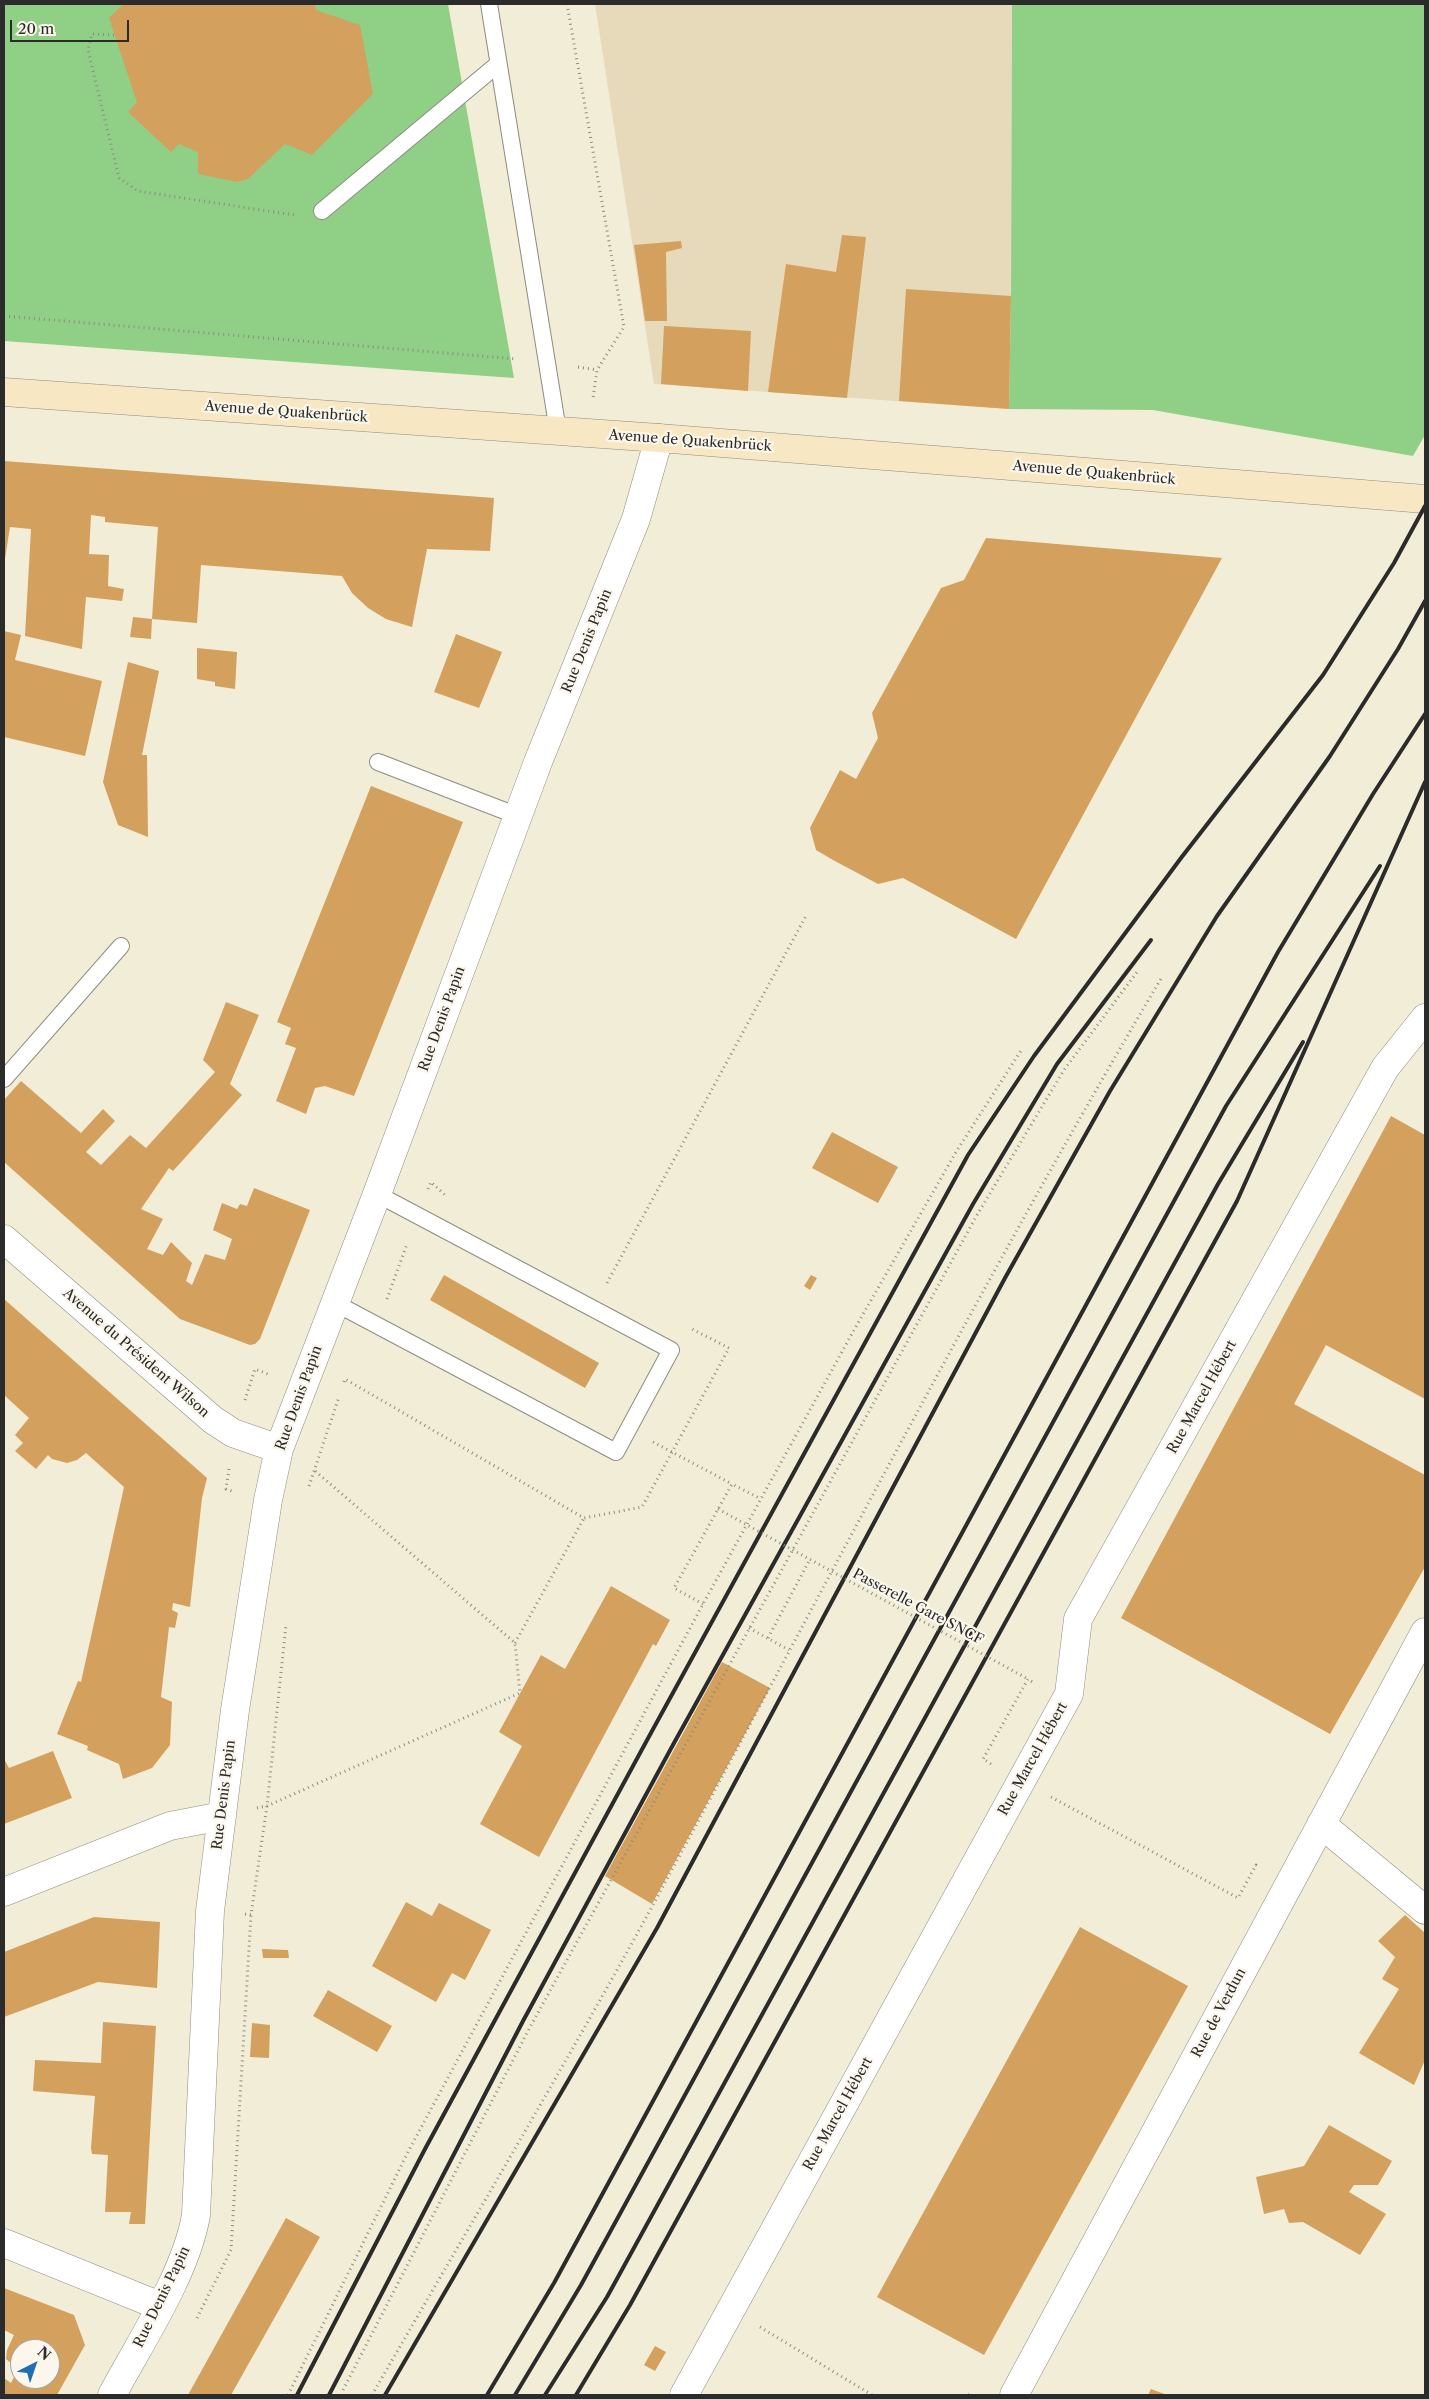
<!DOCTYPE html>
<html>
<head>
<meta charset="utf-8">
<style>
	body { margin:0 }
	#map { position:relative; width:1429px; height:2399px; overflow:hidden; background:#f2edd7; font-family:"Libre Caslon Text",serif }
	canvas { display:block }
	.frame { position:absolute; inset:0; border:5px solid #2b2b2b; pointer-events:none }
	.north { position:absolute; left:10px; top:2339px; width:50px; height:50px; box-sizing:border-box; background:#fbf7ec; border:1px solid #a8a59f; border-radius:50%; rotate:41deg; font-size:14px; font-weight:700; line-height:20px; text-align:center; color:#2b2b2b }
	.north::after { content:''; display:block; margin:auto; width:18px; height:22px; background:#1f6fb2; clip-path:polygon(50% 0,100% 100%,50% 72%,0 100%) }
	.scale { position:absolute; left:10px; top:20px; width:119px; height:22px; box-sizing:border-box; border:2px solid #2b2b2b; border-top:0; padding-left:6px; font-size:15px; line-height:18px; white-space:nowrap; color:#2b2b2b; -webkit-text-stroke:4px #fbf7ec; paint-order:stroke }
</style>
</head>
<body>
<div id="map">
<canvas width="1429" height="2399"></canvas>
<div class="frame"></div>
<div class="north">N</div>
<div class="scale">20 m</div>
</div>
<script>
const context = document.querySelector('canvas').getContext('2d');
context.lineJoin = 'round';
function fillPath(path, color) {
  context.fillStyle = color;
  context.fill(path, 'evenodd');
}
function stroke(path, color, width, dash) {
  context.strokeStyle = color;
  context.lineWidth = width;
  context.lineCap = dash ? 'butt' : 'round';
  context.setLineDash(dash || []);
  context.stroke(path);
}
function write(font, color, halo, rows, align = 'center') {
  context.font = font + ' "Libre Caslon Text",serif';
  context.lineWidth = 4.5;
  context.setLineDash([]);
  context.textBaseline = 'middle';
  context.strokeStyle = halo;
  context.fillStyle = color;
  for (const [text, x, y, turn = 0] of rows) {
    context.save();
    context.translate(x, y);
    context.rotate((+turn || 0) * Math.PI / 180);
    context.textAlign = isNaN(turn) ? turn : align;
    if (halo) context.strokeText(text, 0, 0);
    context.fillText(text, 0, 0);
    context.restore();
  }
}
const built = new Path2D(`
	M 595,4 L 1012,4 L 1011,296 L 1009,409 L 654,384 Z`);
const green = new Path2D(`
	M 4,4 L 448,4 L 514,378 L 4,341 Z
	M 1012,4 L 1425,4 L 1425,435 L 1413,456 L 1153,410 L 1009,409 L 1011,296 Z`);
const building = new Path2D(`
	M 123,4 L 315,4 L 316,10 L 360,25 L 373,94 L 312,155 L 285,144 L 248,179 L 237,182 L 198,174 L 198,152 L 179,144 L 171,152 L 128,112 L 137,102 L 109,18 Z
	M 842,235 L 866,237 L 847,398 L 768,392 L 786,264 L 836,272 Z
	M 681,241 L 682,248 L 666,252 L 667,321 L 645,321 L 634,245 Z
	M 906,289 L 1011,296 L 1009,409 L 899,401 Z
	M 664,326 L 751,331 L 748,391 L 661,384 Z
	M 4,461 L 494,498 L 490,551 L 427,549 L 412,627 L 386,619 L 368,608 L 352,593 L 342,576 L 201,565 L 197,623 L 152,619 L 151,639 L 130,637 L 133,617 L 152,619 L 158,527 L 105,522 L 105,517 L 91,515 L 89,554 L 109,555 L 108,586 L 124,589 L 122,601 L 86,597 L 82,649 L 25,636 L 31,529 L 10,527 L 4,565 Z
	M 986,538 L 1222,558 L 1016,939 L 903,878 L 878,884 L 833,860 L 816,850 L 810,828 L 840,770 L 856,779 L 878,738 L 872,713 L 941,588 L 964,580 Z
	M 4,631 L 21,635 L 15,660 L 102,681 L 85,756 L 4,737 Z
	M 456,634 L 502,652 L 479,708 L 434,692 Z
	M 197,648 L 237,652 L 235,689 L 215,686 L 215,682 L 197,679 Z
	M 128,662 L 159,671 L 142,755 L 147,755 L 148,837 L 118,825 L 103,782 Z
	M 371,786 L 463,822 L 354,1096 L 325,1086 L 315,1088 L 306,1114 L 276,1101 L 296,1048 L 285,1044 L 291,1028 L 277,1022 Z
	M 226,1002 L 259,1015 L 230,1084 L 242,1095 L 173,1171 L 169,1168 L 141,1209 L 163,1219 L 147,1249 L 163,1255 L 171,1242 L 192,1263 L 186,1281 L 192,1285 L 205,1254 L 225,1260 L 232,1239 L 213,1230 L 222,1203 L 237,1209 L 240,1204 L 247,1206 L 254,1188 L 310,1210 L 260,1339 L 255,1344 L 250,1345 L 180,1319 L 4,1162 L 4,1100 L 21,1081 L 81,1133 L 103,1109 L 115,1121 L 86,1152 L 101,1165 L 130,1135 L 146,1148 L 215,1072 L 203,1060 Z
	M 1391,1116 L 1425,1135 L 1425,1399 L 1326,1345 L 1294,1404 L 1425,1475 L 1425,1567 L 1330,1734 L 1121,1618 Z
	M 832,1132 L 898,1167 L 878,1203 L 812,1168 Z
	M 444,1275 L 599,1363 L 585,1388 L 430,1300 Z
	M 811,1275 L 817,1278 L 810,1290 L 804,1286 Z
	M 4,1299 L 207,1478 L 202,1498 L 190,1607 L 173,1603 L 172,1610 L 178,1613 L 175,1628 L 169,1627 L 161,1697 L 172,1702 L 170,1745 L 152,1768 L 123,1779 L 119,1764 L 87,1750 L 88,1746 L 57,1734 L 78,1681 L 81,1682 L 124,1487 L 86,1453 L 77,1460 L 67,1463 L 52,1459 L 48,1455 L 36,1469 L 15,1451 L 23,1443 L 15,1435 L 29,1418 L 4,1395 Z
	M 611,1586 L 670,1620 L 656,1646 L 653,1644 L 539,1857 L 480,1824 L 522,1746 L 499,1732 L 541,1655 L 565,1669 Z
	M 722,1662 L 770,1688 L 652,1904 L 605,1876 Z
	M 53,1751 L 72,1798 L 4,1824 L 4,1759 L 9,1768 Z
	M 406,1902 L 432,1916 L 439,1903 L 491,1930 L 465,1980 L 452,1973 L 436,2002 L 372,1966 Z
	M 1405,1915 L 1425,1933 L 1425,2060 L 1414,2085 L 1359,2053 L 1399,1989 L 1382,1979 L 1395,1957 L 1378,1941 Z
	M 94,1917 L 160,1922 L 157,1988 L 98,1982 L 4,2017 L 4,1952 Z
	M 1080,1927 L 1188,1986 L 984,2355 L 877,2297 Z
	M 262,1949 L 288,1950 L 289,1958 L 263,1958 Z
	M 328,1990 L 392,2026 L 377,2052 L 313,2016 Z
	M 103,2022 L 156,2026 L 145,2224 L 129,2224 L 131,2212 L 105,2212 L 108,2155 L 92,2154 L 91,2148 L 95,2096 L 33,2091 L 35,2060 L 101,2063 Z
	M 252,2023 L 270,2025 L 269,2058 L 250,2057 Z
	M 1329,2125 L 1392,2161 L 1378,2185 L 1354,2185 L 1349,2192 L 1386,2214 L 1360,2255 L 1303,2222 L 1289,2223 L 1284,2209 L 1264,2214 L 1256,2177 L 1304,2166 Z
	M 286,2218 L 320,2237 L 231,2395 L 188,2395 Z
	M 4,2288 L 74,2315 L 85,2345 L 57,2395 L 4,2395 L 4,2378 L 11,2383 L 18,2369 L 6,2359 L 7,2350 L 14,2335 L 4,2330 ZM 20,2349 L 50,2349 L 50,2379 L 20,2379 Z
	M 655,2346 L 666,2352 L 655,2371 L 644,2365 Z
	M 1151,2389 L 1167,2395 L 1148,2395 Z`);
const path = new Path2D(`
	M 567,4 L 624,327 L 597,370 L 593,398
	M 114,35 L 92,34 L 88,50 L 119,178 L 138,191 L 294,215
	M 4,316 L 517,359
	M 578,367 L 597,370
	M 428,1189 L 431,1182 L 445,1195
	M 607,1283 L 807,914
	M 387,1299 L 407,1244
	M 344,1382 L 345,1379 L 584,1518 L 642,1507 L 729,1348 L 692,1329
	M 245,1400 L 255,1369 L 270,1375
	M 653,1442 L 732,1484
	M 229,1469 L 226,1489 L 234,1492
	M 309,1486 L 339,1397
	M 703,1604 L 674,1588 L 732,1484 L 761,1499
	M 749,1628 L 789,1650
	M 768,1638 L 809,1561
	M 515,1643 L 584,1518
	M 991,1764 L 983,1759 L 1028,1679 L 1034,1683
	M 1051,1797 L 1238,1898 L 1256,1865 L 1259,1867
	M 257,1808 L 267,1806 L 520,1693 L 515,1643 L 314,1470
	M 245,1914 L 251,1915 L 267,1806 L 286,1625
	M 197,2318 L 231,2250 L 251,1915
	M 760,2327 L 872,2395
	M 343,2390 L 529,2029 L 977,1215 L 1064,1070 L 1137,972
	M 288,2395 L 409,2150 L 703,1604 L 854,1330 L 956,1152 L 1022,1049
	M 372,2395 C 464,2235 559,2076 648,1914 C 818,1601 980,1284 1162,977
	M 968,2395 L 971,2395`);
const lane = new Path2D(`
	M 489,4 L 558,431
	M 322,211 L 498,64
	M 378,762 L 518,816
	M 4,1079 L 121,946
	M 335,1303 L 616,1452 L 671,1350 L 377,1194`);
const street = new Path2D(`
	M 4,1239 L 213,1420 L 233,1433 L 279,1449
	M 1321,1824 L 1425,1910
	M 4,1892 L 170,1826 L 222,1816
	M 4,2243 L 160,2306
	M 112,2395 C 140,2342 186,2274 196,2215 L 210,1911 L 235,1710 L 268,1500 L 279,1449 L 377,1194 L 538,762 L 636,519 L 659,438
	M 684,2395 L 1069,1694 L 1078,1619 L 1385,1068 L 1425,1018
	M 1014,2395 L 1425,1632`);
const secondary = new Path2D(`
	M 4,392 L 659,438 L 1425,499`);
const rail = new Path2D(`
	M 297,2395 L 425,2149 L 652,1731 L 968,1155 L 1034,1056 L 1181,858 L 1323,675 L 1394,563 L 1425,506
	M 329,2395 L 523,2021 L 674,1743 L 973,1204 L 1057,1064 L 1151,940
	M 385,2395 L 657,1928 L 1005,1278 L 1110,1091 L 1217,916 L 1330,756 L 1398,649 L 1425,601
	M 487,2395 L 554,2283 L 1278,952 L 1373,794 L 1425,714
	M 515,2395 L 581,2285 L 1226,1106 L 1380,866
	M 545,2395 L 607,2297 L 1218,1184 L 1303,1042
	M 576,2395 L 630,2305 L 1237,1201 L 1425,782`);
const pathBridge = new Path2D(`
	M 718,1509 L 1028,1679`);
const streetNames = [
	["Avenue de Quakenbrück",286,412,4],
	["Avenue de Quakenbrück",690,441,4],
	["Avenue de Quakenbrück",1094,473,5],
	["Rue Denis Papin",587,641,-68],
	["Rue Denis Papin",442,1019,-70],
	["Avenue du Président Wilson",136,1353,41],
	["Rue Marcel Hébert",1202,1397,-61],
	["Rue Denis Papin",299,1398,-70],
	["Passerelle Gare SNCF",918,1607,28],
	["Rue Marcel Hébert",1033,1759,-61],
	["Rue Denis Papin",224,1795,-83],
	["Rue de Verdun",1219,2013,-62],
	["Rue Marcel Hébert",838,2114,-61],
	["Rue Denis Papin",162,2297,-64]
];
fillPath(built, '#e7daba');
fillPath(green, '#90d086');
fillPath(building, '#d4a05d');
stroke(lane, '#8e8c81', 18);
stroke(street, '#8e8c81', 29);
stroke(secondary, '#8e8c81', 29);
stroke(path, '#8e8c81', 3, [1, 4]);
stroke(lane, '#fff', 16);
stroke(street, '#fff', 28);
stroke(secondary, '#f7e8c3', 28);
stroke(rail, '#2b2b2b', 4);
stroke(pathBridge, '#8e8c81', 3, [1, 4]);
write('14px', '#2b2b2b', '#fbf7ec', streetNames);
</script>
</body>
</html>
